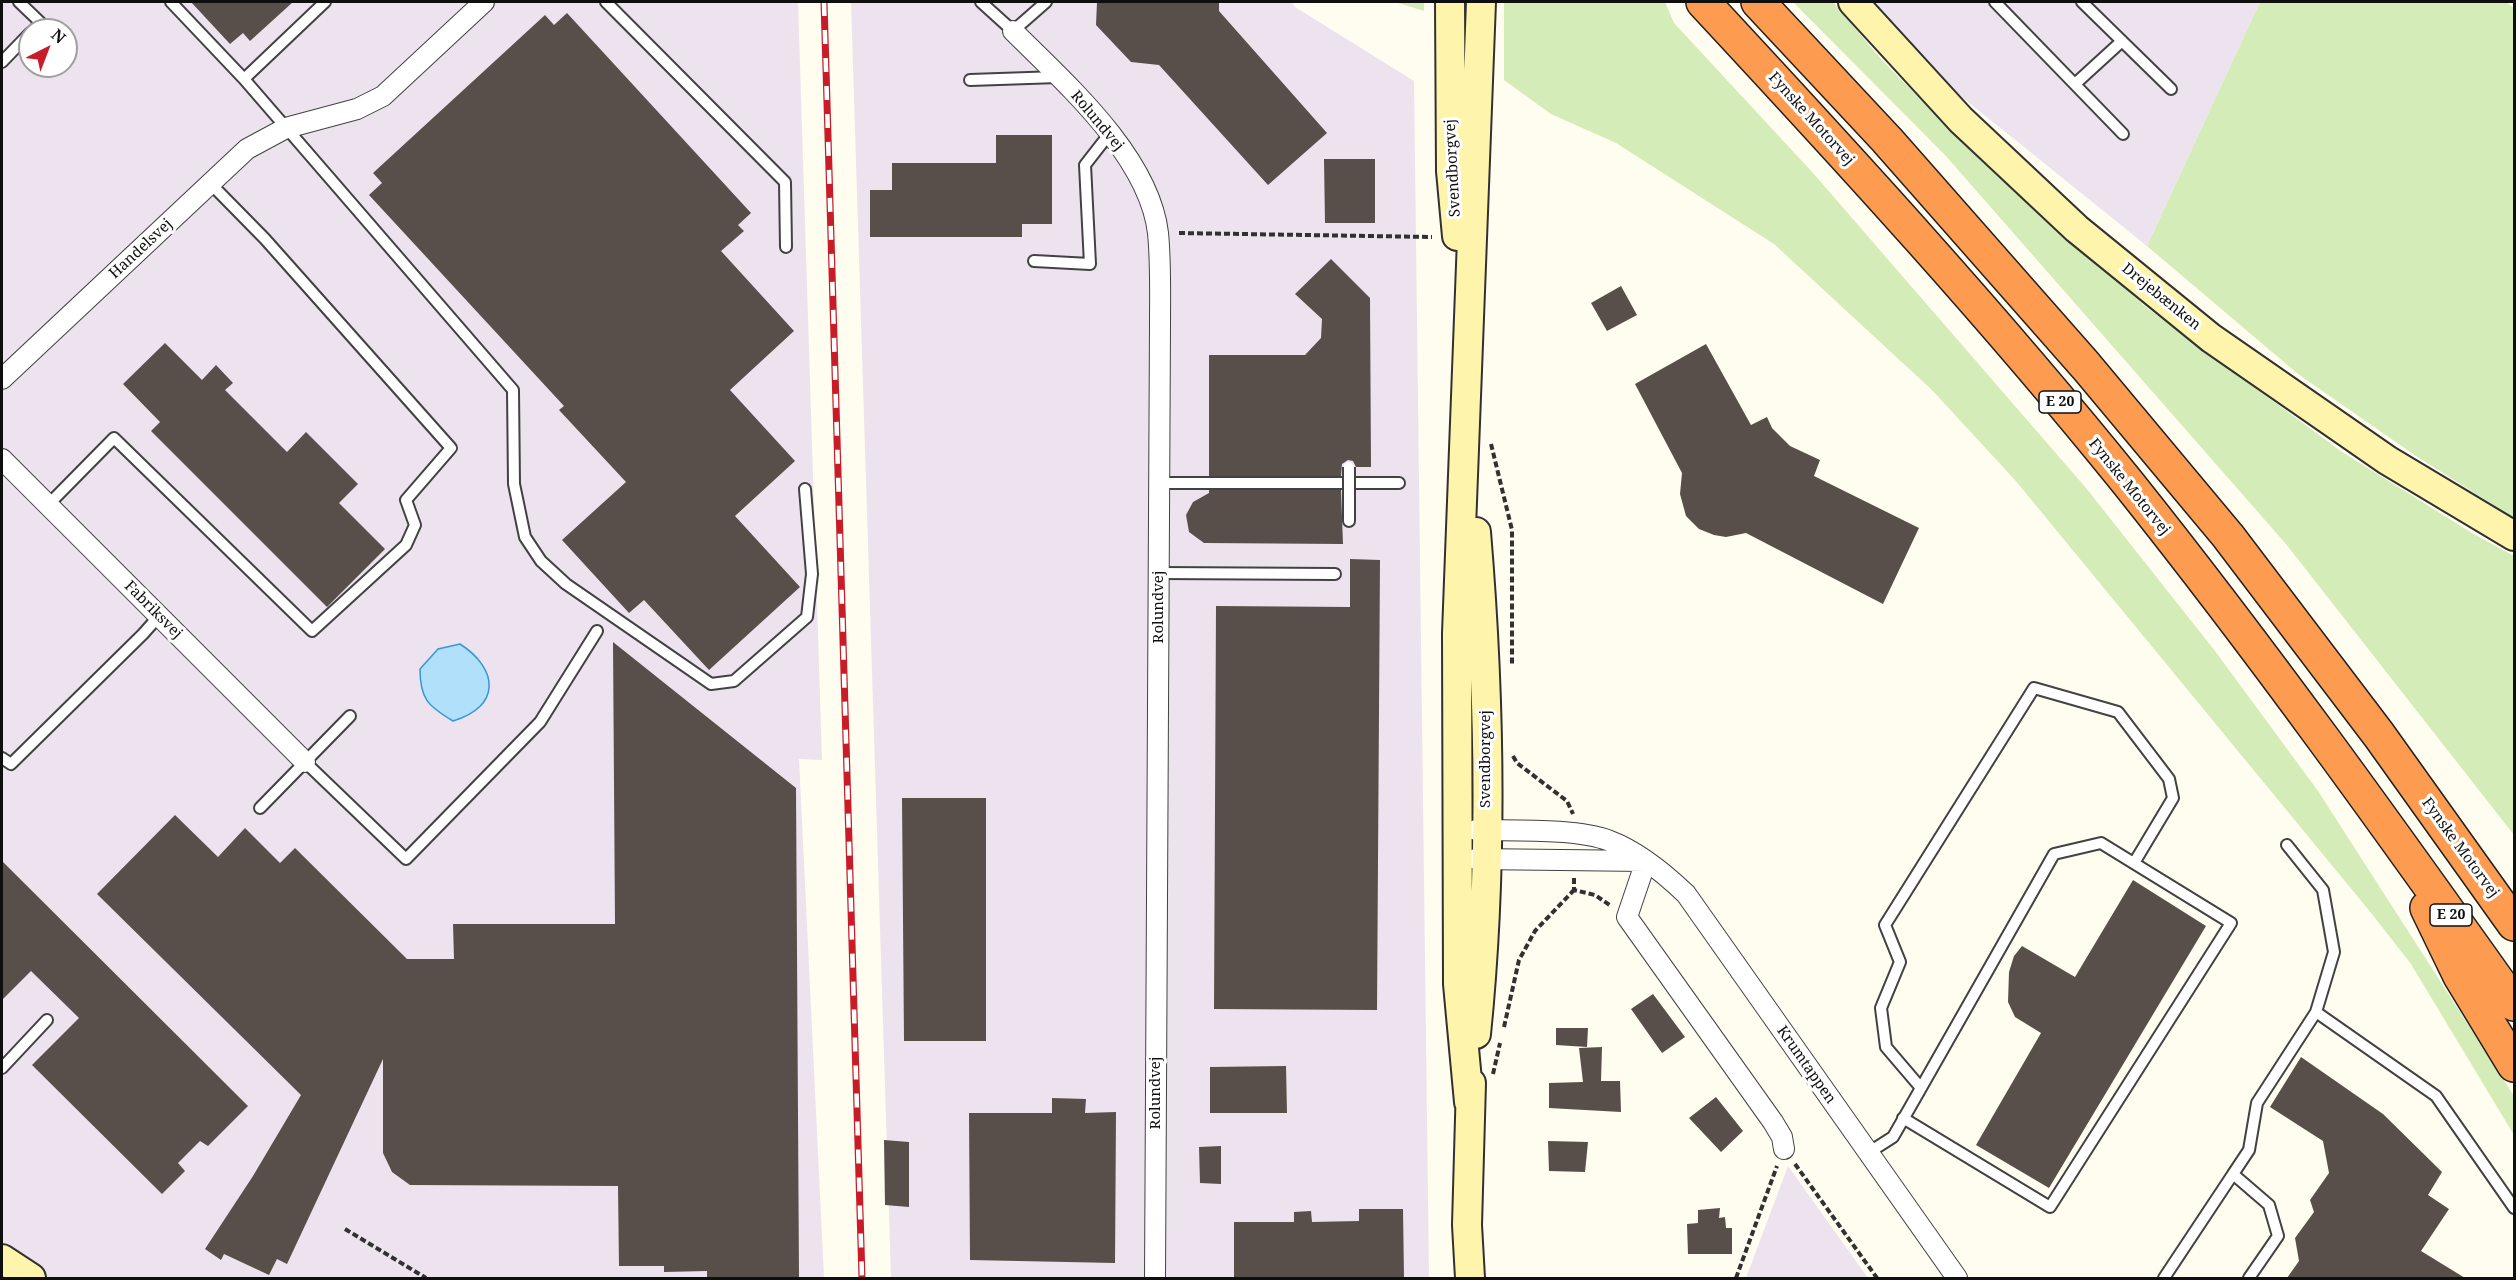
<!DOCTYPE html>
<html>
<head>
<meta charset="utf-8">
<style>
	body { margin:0 }
	#map { position:relative; width:2516px; height:1280px; overflow:hidden; background:#fffcf0; font-family:"Noto Serif",serif }
	canvas { display:block }
	.frame { position:absolute; inset:0; border:3px solid #0f0f0f; pointer-events:none }
	.north { position:absolute; left:18px; top:18px; width:60px; height:60px; box-sizing:border-box; background:#fff; border:2px solid #9f9f9f; border-radius:50%; rotate:42deg; font-size:16px; font-weight:700; line-height:24px; text-align:center; color:#0f0f0f }
	.north::after { content:''; display:block; margin:auto; width:21px; height:27px; background:#c81d29; clip-path:polygon(50% 0,100% 100%,50% 72%,0 100%) }
</style>
</head>
<body>
<div id="map">
<canvas width="2516" height="1280"></canvas>
<div class="frame"></div>
<div class="north">N</div>
</div>
<script>
const context = document.querySelector('canvas').getContext('2d');
context.lineJoin = 'round';
function fillPath(path, color) {
  context.fillStyle = color;
  context.fill(path, 'evenodd');
}
function stroke(path, color, width, dash) {
  context.strokeStyle = color;
  context.lineWidth = width;
  context.lineCap = dash ? 'butt' : 'round';
  context.setLineDash(dash || []);
  context.stroke(path);
}
function write(font, color, halo, rows, align = 'center') {
  context.font = font + ' "Noto Serif",serif';
  context.lineWidth = 6;
  context.setLineDash([]);
  context.textBaseline = 'middle';
  context.strokeStyle = halo;
  context.fillStyle = color;
  for (const [text, x, y, turn = 0] of rows) {
    context.save();
    context.translate(x, y);
    context.rotate((+turn || 0) * Math.PI / 180);
    context.textAlign = isNaN(turn) ? turn : align;
    if (halo) context.strokeText(text, 0, 0);
    context.fillText(text, 0, 0);
    context.restore();
  }
}
const industrial = new Path2D(`
	M 2,2 L 798,2 L 822,760 L 799,759 L 824,1278 L 2,1278 ZM 30,30 L 66,30 L 66,66 L 30,66 Z
	M 851,2 L 1292,2 L 1295,7 L 1414,81 L 1429,1278 L 891,1278 Z
	M 1867,2 L 2260,2 L 2147,246 L 1947,85 Z
	M 1788,1166 L 1868,1278 L 1746,1278 Z`);
const green = new Path2D(`
	M 1395,2 L 1424,2 L 1424,11 Z
	M 1504,2 L 1665,2 L 1674,23 L 1813,173 L 2086,488 L 2215,651 L 2318,791 L 2514,1096 L 2514,1135 L 2411,964 L 2372,914 L 2015,480 L 1932,390 L 1774,244 L 1616,143 L 1551,114 L 1504,80 Z
	M 1793,2 L 1833,2 L 1881,59 L 1959,139 L 2147,308 L 2342,452 L 2472,533 L 2514,556 L 2514,835 L 2286,544 L 1945,155 Z
	M 2260,2 L 2506,2 L 2514,8 L 2514,518 L 2416,456 L 2298,374 L 2147,246 Z`);
const water = new Path2D(`
	M 460,644 C 499,669 501,707 453,721 C 428,706 420,699 420,669 L 438,649 Z`);
const building = new Path2D(`
	M 191,2 L 293,2 L 250,41 L 243,33 L 230,44 Z
	M 1097,2 L 1219,2 L 1219,11 L 1327,133 L 1268,185 L 1159,65 L 1131,62 L 1096,25 Z
	M 567,13 L 751,213 L 738,225 L 744,231 L 721,251 L 794,331 L 730,390 L 795,461 L 735,516 L 800,587 L 709,670 L 644,600 L 629,613 L 562,540 L 626,482 L 559,410 L 564,406 L 369,195 L 382,183 L 373,173 L 545,15 L 554,25 Z
	M 996,135 L 1052,135 L 1052,224 L 1022,224 L 1022,237 L 870,237 L 870,190 L 892,190 L 892,163 L 996,163 Z
	M 1324,159 L 1375,159 L 1375,223 L 1325,223 Z
	M 1331,259 L 1370,298 L 1371,467 L 1356,467 L 1353,461 L 1348,460 L 1342,464 L 1341,476 L 1209,476 L 1209,355 L 1305,355 L 1321,338 L 1322,319 L 1295,294 Z
	M 1621,286 L 1637,315 L 1607,331 L 1591,303 Z
	M 165,343 L 202,380 L 216,365 L 233,383 L 225,390 L 287,452 L 306,432 L 358,484 L 339,503 L 385,549 L 327,607 L 151,431 L 160,422 L 123,384 Z
	M 1706,344 L 1751,425 L 1767,417 L 1772,428 L 1790,446 L 1820,460 L 1814,476 L 1919,528 L 1883,604 L 1746,533 L 1726,537 L 1714,535 L 1699,529 L 1686,516 L 1680,494 L 1682,473 L 1635,384 Z
	M 1209,490 L 1341,490 L 1343,544 L 1204,543 L 1189,532 L 1186,515 L 1193,502 L 1209,493 Z
	M 1350,559 L 1380,560 L 1377,1010 L 1214,1009 L 1216,606 L 1350,607 Z
	M 613,642 L 796,788 L 799,1278 L 707,1277 L 707,1271 L 664,1272 L 664,1266 L 619,1266 L 618,1186 L 410,1185 L 392,1172 L 383,1153 L 383,1059 L 287,1264 L 277,1259 L 269,1275 L 224,1254 L 221,1260 L 205,1249 L 253,1176 L 301,1095 L 97,894 L 175,815 L 218,857 L 245,828 L 280,863 L 295,848 L 407,959 L 454,959 L 453,924 L 615,924 Z
	M 902,798 L 986,798 L 986,1041 L 904,1041 Z
	M 2,861 L 248,1106 L 208,1146 L 200,1141 L 178,1163 L 185,1171 L 162,1194 L 32,1065 L 79,1018 L 31,971 L 2,1000 Z
	M 2133,880 L 2206,926 L 2049,1188 L 1976,1145 L 2041,1033 L 2015,1017 L 2008,1002 L 2009,972 L 2014,956 L 2022,946 L 2075,977 Z
	M 1653,994 L 1685,1037 L 1662,1053 L 1631,1009 Z
	M 1556,1028 L 1588,1028 L 1587,1047 L 1556,1045 Z
	M 1602,1047 L 1601,1081 L 1620,1081 L 1621,1112 L 1549,1108 L 1549,1083 L 1583,1082 L 1579,1048 Z
	M 2301,1057 L 2383,1114 L 2442,1172 L 2428,1195 L 2449,1209 L 2421,1251 L 2465,1278 L 2287,1278 L 2299,1261 L 2295,1238 L 2314,1212 L 2310,1200 L 2329,1173 L 2323,1141 L 2270,1107 Z
	M 1286,1066 L 1287,1113 L 1210,1113 L 1210,1067 Z
	M 1716,1097 L 1743,1131 L 1721,1152 L 1689,1118 Z
	M 1052,1098 L 1086,1099 L 1085,1113 L 1116,1112 L 1115,1263 L 970,1260 L 969,1113 L 1052,1113 Z
	M 884,1140 L 909,1142 L 909,1207 L 885,1205 Z
	M 1548,1141 L 1588,1142 L 1585,1172 L 1549,1171 Z
	M 1221,1146 L 1221,1184 L 1200,1183 L 1199,1147 Z
	M 1720,1208 L 1719,1218 L 1725,1217 L 1726,1228 L 1732,1228 L 1732,1254 L 1688,1254 L 1687,1224 L 1698,1223 L 1698,1210 Z
	M 1359,1209 L 1403,1209 L 1404,1278 L 1234,1278 L 1234,1222 L 1294,1222 L 1294,1212 L 1311,1211 L 1312,1222 L 1359,1221 Z`);
const path = new Path2D(`
	M 1179,233 L 1432,237
	M 1491,444 L 1512,530 L 1512,665
	M 1513,756 L 1517,763 L 1567,801 L 1573,814
	M 1574,878 L 1574,890 L 1595,895 L 1611,906
	M 1504,1027 L 1519,960 L 1535,931 L 1574,890
	M 1493,1074 L 1500,1043
	M 1795,1164 L 1877,1278
	M 345,1229 L 426,1278
	M 1736,1278 L 1777,1166`);
const lane = new Path2D(`
	M 19,2 L 41,23 L 34,30
	M 171,2 L 244,79 L 513,390 L 514,484 L 525,537 L 541,561 L 566,584 L 711,684 L 734,681 L 807,617 L 812,574 L 805,489
	M 606,2 L 785,182 L 786,247
	M 981,2 L 1013,31 L 1046,2
	M 1995,2 L 2123,134
	M 2082,2 L 2171,89
	M 2,62 L 30,33
	M 244,79 L 325,2
	M 970,80 L 1058,77
	M 2075,84 L 2122,41
	M 1034,261 L 1090,264 L 1085,165 L 1110,133
	M 1159,483 L 1399,483
	M 1349,495 L 1349,521
	M 48,505 L 114,438 L 312,631 L 406,545 L 415,525 L 406,500 L 451,448 L 265,239 L 211,184
	M 1159,573 L 1335,574
	M 2,758 L 11,764 L 143,634 L 159,616
	M 305,762 L 406,859 L 540,722 L 597,631
	M 260,808 L 350,716
	M 2316,1012 L 2436,1096 L 2514,1208
	M 2,1068 L 47,1020
	M 1921,1088 L 1886,1047 L 1881,1008 L 1900,962 L 1885,925 L 2034,688 L 2118,712 L 2169,779 L 2173,798 L 2134,863
	M 1868,1153 L 1893,1137 L 1921,1088 L 2054,854 L 2101,843 L 2231,923 L 2050,1207 L 1903,1118
	M 2233,1174 L 2249,1150 L 2257,1103 L 2316,1012 L 2334,952 L 2323,890 L 2287,845
	M 2164,1278 L 2233,1174 L 2269,1205 L 2278,1236 L 2249,1278`);
const street = new Path2D(`
	M 1013,31 C 1065,83 1149,156 1158,233 C 1161,263 1160,295 1160,325 L 1155,1278
	M 2,379 L 247,149 L 286,128 L 357,109 L 383,96 L 484,2
	M 2,459 L 305,762
	M 1476,830 C 1512,831 1577,828 1610,841 C 1639,852 1664,873 1686,894 L 1957,1278
	M 1476,859 L 1645,861
	M 1646,861 L 1627,917 L 1773,1122 L 1782,1137 L 1784,1149`);
const secondary = new Path2D(`
	M 1450,2 L 1451,171 L 1457,236
	M 1853,2 L 1961,120 L 2077,229 L 2211,338 L 2387,460 L 2514,536
	M 1476,1034 C 1493,867 1490,699 1476,532
	M 1469,1102 L 1458,984 L 1457,633 L 1481,2
	M 2,1259 L 31,1278
	M 1470,1278 L 1467,1225 L 1471,1083`);
const highway = new Path2D(`
	M 1703,2 C 1849,159 1994,317 2128,483 C 2263,652 2389,828 2514,1004
	M 1758,2 L 1887,140 L 2086,366 L 2228,536 L 2379,735 L 2514,924
	M 2427,908 L 2460,976 L 2514,1065`);
const rail = new Path2D(`
	M 824,2 L 862,1278`);
const laneBridge = new Path2D(`
	M 1349,495 L 1349,467`);
const shields = [
	[2060,402,42],
	[2451,915,42]
];
const shieldNames = [
	["E 20",2060,402],
	["E 20",2451,915]
];
const streetNames = [
	["Fynske Motorvej",1811,119,48],
	["Rolundvej",1097,121,50],
	["Svendborgvej",1453,168,-93],
	["Handelsvej",141,249,-43],
	["Drejebænken",2161,297,39],
	["Fynske Motorvej",2129,487,51],
	["Rolundvej",1159,607,-90],
	["Fabriksvej",153,610,45],
	["Svendborgvej",1486,759,-90],
	["Fynske Motorvej",2460,848,54],
	["Krumtappen",1806,1065,55],
	["Rolundvej",1156,1093,-90]
];
fillPath(industrial, '#ece3ee');
fillPath(green, '#d4ecb7');
fillPath(water, '#b1e0fa');
stroke(water, '#3498d5', 1.5);
fillPath(building, '#584f4a');
stroke(lane, '#424242', 14);
stroke(street, '#424242', 22);
stroke(secondary, '#313131', 32);
stroke(highway, '#202020', 36);
stroke(path, '#313131', 4, [6, 3]);
stroke(lane, '#fff', 10);
stroke(street, '#fff', 20);
stroke(secondary, '#fff4ab', 28);
stroke(highway, '#fd9c51', 33);
stroke(rail, '#c81d29', 7);
stroke(rail, '#fff', 4.5, [14]);
stroke(laneBridge, '#424242', 14, []);
stroke(laneBridge, '#fff', 10);
for (const [x, y, w] of shields) {
  const box = new Path2D();
  box.roundRect(x - w / 2, y - 11, w, 22, 4.5);
  context.fillStyle = '#fff';
  context.fill(box);
  stroke(box, '#0f0f0f', 1.5);
}
write('bold 14px', '#0f0f0f', null, shieldNames);
write('15px', '#0f0f0f', '#fff', streetNames);
</script>
</body>
</html>
